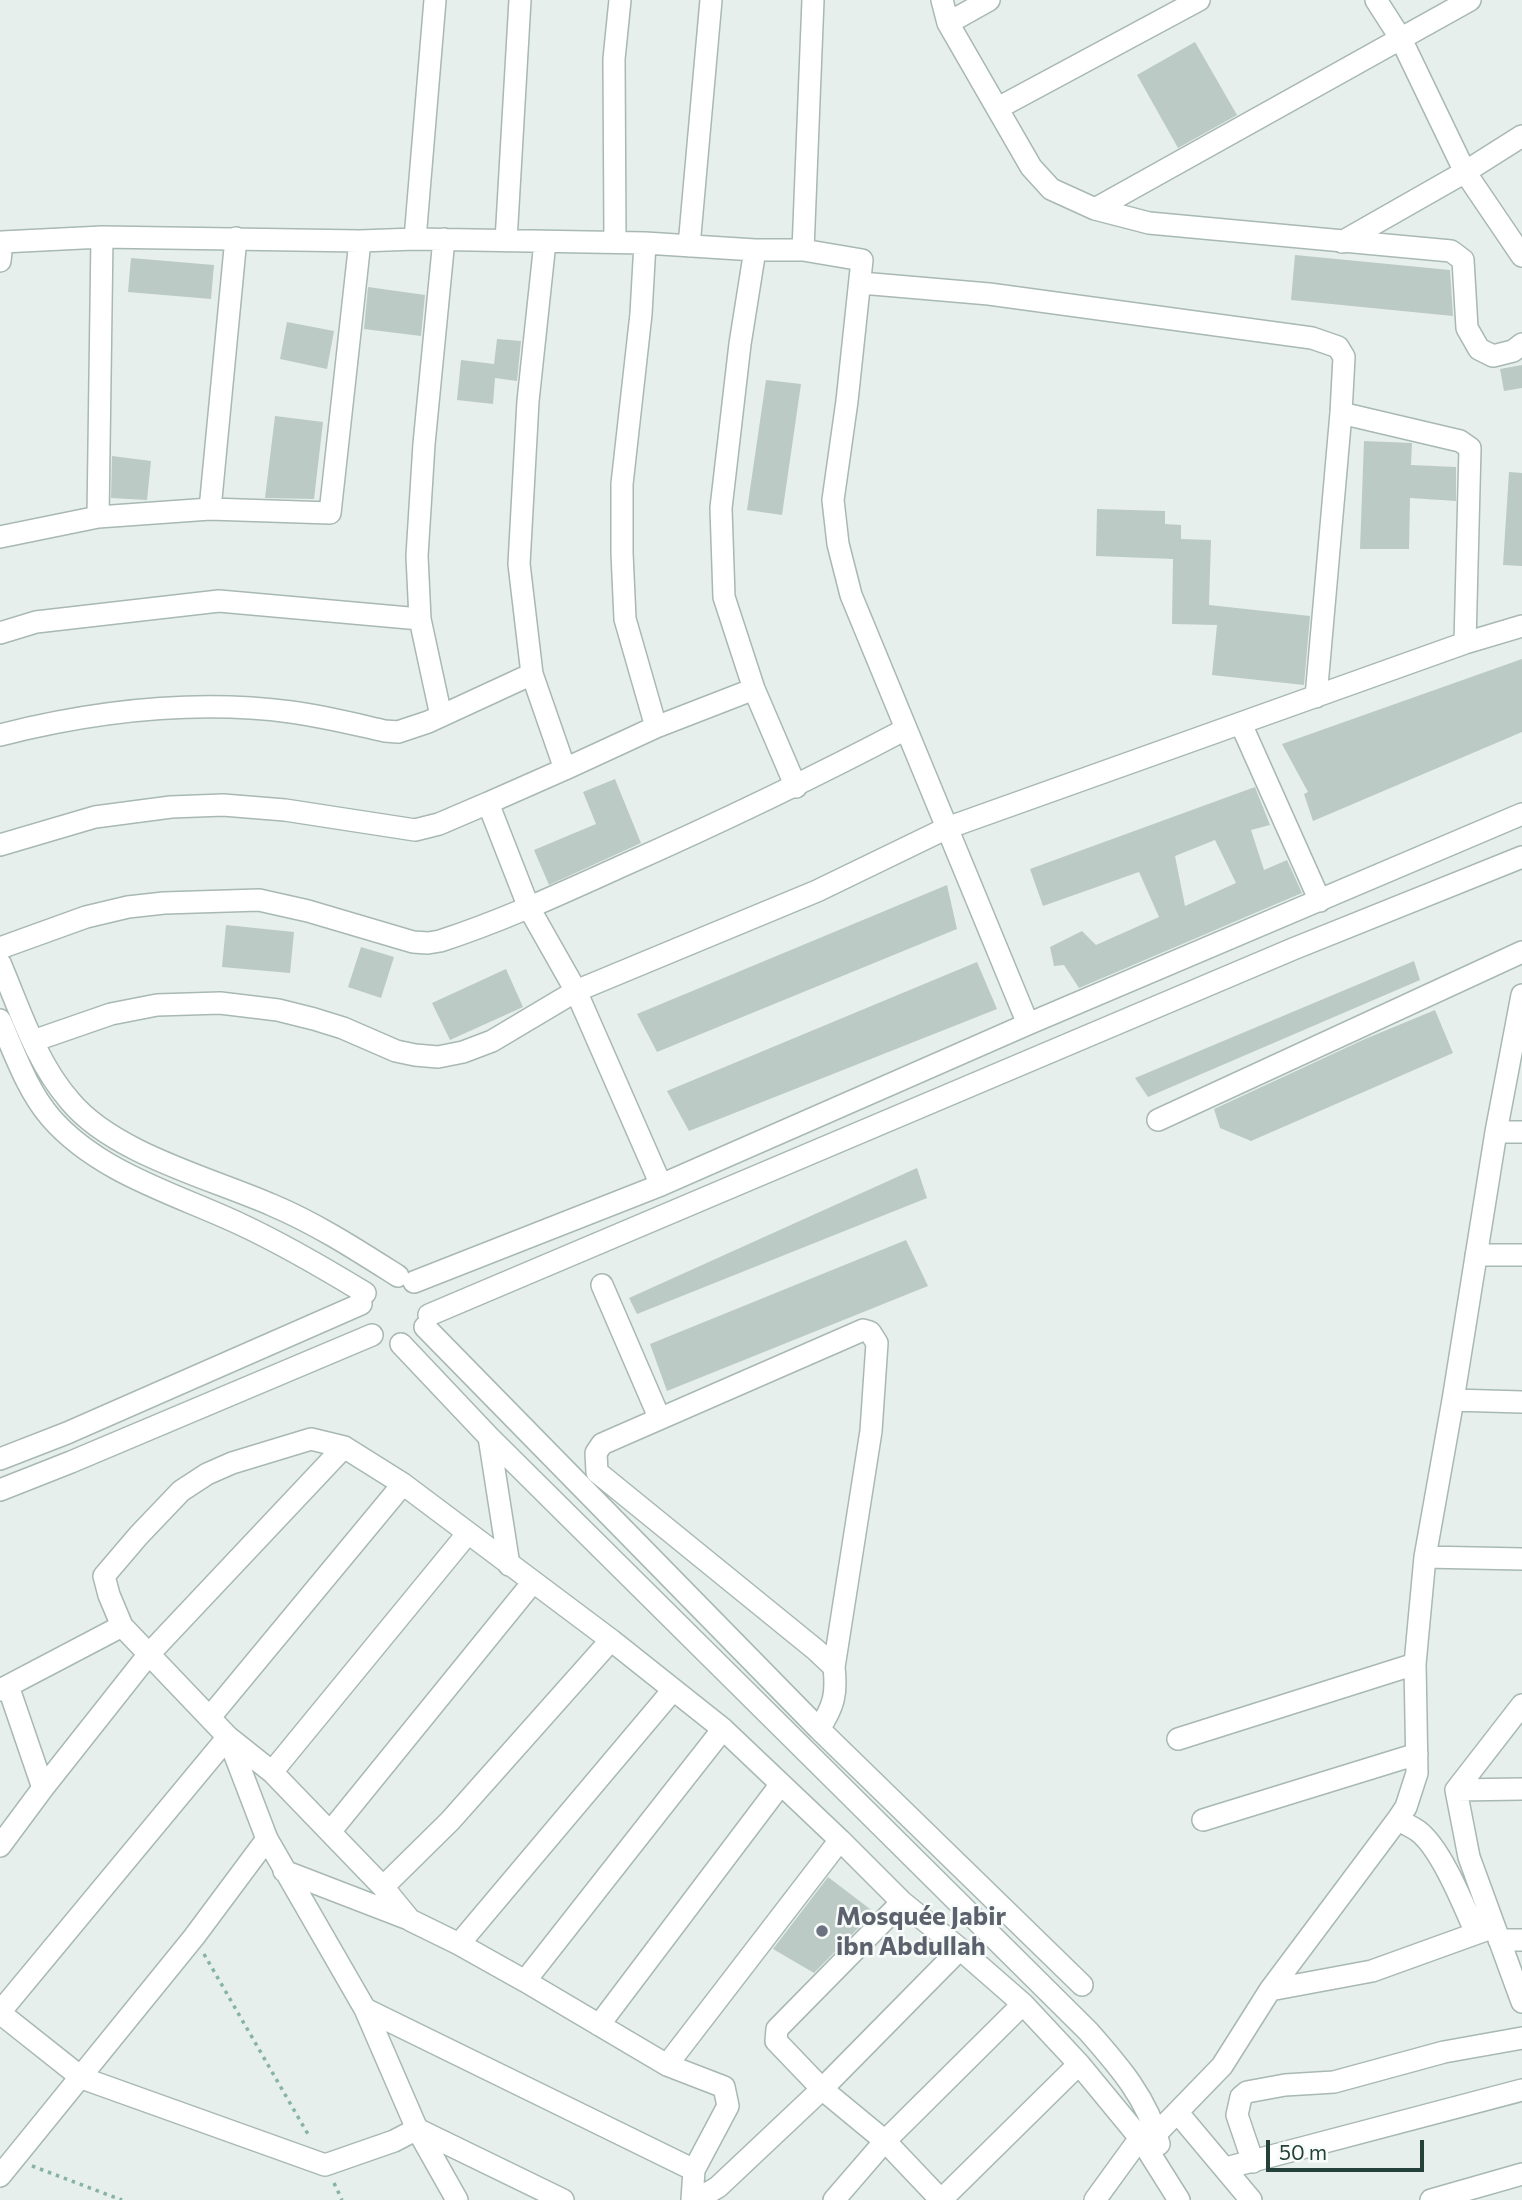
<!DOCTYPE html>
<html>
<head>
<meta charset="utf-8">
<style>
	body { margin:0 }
	#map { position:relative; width:1522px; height:2200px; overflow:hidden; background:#e6efeb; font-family:Commissioner,sans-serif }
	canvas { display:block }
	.scale { position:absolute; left:1266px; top:2140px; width:158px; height:32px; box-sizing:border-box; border:4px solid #24423a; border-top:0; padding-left:9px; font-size:21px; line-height:24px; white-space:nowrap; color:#24423a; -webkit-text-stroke:5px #f7fbf9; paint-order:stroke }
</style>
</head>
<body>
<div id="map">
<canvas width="1522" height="2200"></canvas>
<div class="scale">50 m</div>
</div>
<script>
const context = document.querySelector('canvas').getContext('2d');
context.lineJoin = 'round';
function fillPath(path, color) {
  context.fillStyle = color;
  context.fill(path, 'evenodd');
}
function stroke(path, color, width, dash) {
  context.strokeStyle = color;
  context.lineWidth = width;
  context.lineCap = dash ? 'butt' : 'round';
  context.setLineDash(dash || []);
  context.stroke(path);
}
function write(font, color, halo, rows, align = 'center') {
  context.font = font + ' Commissioner,sans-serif';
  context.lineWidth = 5;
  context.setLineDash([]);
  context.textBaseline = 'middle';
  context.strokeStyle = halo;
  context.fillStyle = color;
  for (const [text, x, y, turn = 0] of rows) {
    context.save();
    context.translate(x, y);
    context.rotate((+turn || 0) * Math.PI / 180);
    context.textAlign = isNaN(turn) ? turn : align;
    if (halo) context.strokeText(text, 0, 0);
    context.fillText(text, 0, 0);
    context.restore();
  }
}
const building = new Path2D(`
	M 1195,42 L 1237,115 L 1178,148 L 1137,75 Z
	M 1295,255 L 1450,270 L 1453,316 L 1291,300 Z
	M 131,258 L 214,265 L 211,299 L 128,292 Z
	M 368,287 L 425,295 L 421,336 L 364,329 Z
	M 287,322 L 334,331 L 327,369 L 280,359 Z
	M 497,339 L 521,341 L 517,381 L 495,378 L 493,404 L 457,400 L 461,360 L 494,364 Z
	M 1522,365 L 1522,388 L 1504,391 L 1500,369 Z
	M 766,380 L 801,384 L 782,515 L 747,510 Z
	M 275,416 L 323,422 L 314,499 L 265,498 Z
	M 1364,441 L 1412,443 L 1411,465 L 1456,467 L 1456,501 L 1410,498 L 1409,549 L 1360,549 Z
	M 112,456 L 151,461 L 147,500 L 111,498 Z
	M 1509,472 L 1522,473 L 1522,566 L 1503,565 Z
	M 1097,509 L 1165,511 L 1165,524 L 1181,525 L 1181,539 L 1211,540 L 1209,605 L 1310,616 L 1304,685 L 1212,675 L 1217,625 L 1172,624 L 1173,559 L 1096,556 Z
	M 1522,659 L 1522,732 L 1313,821 L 1304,794 L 1308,792 L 1282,744 Z
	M 615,779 L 641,843 L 549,885 L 534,850 L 596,824 L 583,792 Z
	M 1255,787 L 1270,825 L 1251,830 L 1264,870 L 1287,860 L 1302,893 L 1079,988 L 1064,965 L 1054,966 L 1050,947 L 1082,931 L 1096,945 L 1159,917 L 1139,872 L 1043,906 L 1030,869 ZM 1215,840 L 1236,883 L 1185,906 L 1175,856 Z
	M 947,885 L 957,929 L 657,1052 L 637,1014 Z
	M 226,925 L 294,932 L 290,973 L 222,967 Z
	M 361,947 L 394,957 L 381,998 L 348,987 Z
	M 1414,961 L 1420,980 L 1148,1097 L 1135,1078 Z
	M 977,962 L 997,1009 L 689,1131 L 667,1091 Z
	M 506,969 L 523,1007 L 450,1040 L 432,1003 Z
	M 1435,1010 L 1453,1053 L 1251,1141 L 1220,1128 L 1214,1109 L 1365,1039 Z
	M 917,1168 L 927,1198 L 637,1314 L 629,1298 Z
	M 906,1240 L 928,1286 L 667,1391 L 650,1344 Z
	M 828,1877 L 874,1912 L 814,1973 L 773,1949 Z`);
const path = new Path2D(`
	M 204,1954 L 309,2136
	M 32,2166 L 122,2200
	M 334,2183 L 342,2200`);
const minor = new Path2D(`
	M 942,0 L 948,23 L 1031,167 L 1051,189 L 1095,209 L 1149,223 L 1451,251 L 1463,260 L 1467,328 L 1479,349 L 1493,356 L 1513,351 L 1522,344
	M 1376,0 L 1401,39 L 1465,172 L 1522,256
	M 948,23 L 989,0
	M 998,108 L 1199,0
	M 1095,209 L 1470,0
	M 415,239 L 435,0
	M 506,241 L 520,0
	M 545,242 L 528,401 L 519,564 L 532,674 L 565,769 L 656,727 L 754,689
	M 615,242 L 614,59 L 620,0
	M 1342,242 L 1465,172 L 1522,136
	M 645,243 L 641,314 L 622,484 L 622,553 L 625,619 L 656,727
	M 689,246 L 711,0
	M 755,250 L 740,344 L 721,508 L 724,597 L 754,689 L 796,787
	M 803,250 L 813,0
	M 0,261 L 2,242 L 102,237
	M 861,283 L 989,294 L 1312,338 L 1338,347 L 1344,357 L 1341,413 L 1316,697
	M 1341,413 L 1460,441 L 1470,448 L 1465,643
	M 210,509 L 236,238
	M 98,517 L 102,237 L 360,241 L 415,239 L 645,243 L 755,250 L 803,250 L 862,260 L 847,401 L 833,500 L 838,544 L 851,595 L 1028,1024
	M 0,537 L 98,517 L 210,509 L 330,513 L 360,241
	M 0,633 L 36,622 L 219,601 L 420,619
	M 441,716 L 420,619 L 417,556 L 424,444 L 444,239
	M 1241,724 L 1320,901
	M 0,735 C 95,711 192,699 291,712 C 322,716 354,724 385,731 L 398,732 L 428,722 L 532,674
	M 488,803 L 565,769
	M 0,845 L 95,817 L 171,807 L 223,805 L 285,810 L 415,830 L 439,824 L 488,803 L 529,908 L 576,991 L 661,1185
	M 0,948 L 86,917 L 128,907 L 164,903 L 259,900 L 308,911 L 413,942 L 428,943 L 440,941 C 502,921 562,893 622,866 C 719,823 813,778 906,729
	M 0,963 C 20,1010 36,1062 70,1101 C 113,1153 210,1178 272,1205 C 317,1224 357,1250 398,1276
	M 0,1020 C 15,1054 27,1090 51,1118 C 99,1173 176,1194 240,1224 C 283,1244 324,1268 365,1293
	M 33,1041 L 111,1014 L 157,1005 L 220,1003 L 278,1010 L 314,1019 L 343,1028 L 396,1051 L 415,1055 L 438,1057 L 463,1052 L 492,1041 L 576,991 L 817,891 L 947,828 L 1465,643 L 1522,626
	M 1158,1120 L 1522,952
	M 1496,1132 L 1522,1132
	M 1476,1255 L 1522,1255
	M 414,1282 L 661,1185 L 1028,1024 L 1522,814
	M 602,1285 L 659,1417
	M 429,1315 L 1293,949 L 1522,857
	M 425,1327 L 819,1729 L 1082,1985
	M 401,1344 L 489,1437 L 1088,2031 C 1118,2065 1148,2099 1159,2144
	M 1453,1400 L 1522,1402
	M 489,1437 L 509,1565
	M 0,1459 L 67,1433 L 361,1304
	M 0,1490 L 71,1462 L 372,1335
	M 1425,1557 L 1522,1559
	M 8,1686 L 43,1788
	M 0,1690 L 122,1626
	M 1522,1705 L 1456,1790 L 1469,1857 L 1522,2002
	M 210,1717 L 403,1484
	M 819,1729 C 834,1706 837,1694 834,1667 L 871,1431 L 877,1343 L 870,1332 L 863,1330 L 602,1444 L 596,1453 L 597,1472 L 816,1650 L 834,1667
	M 1178,1739 L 1415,1664
	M 272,1772 L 468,1533
	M 1456,1790 L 1522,1789
	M 1398,1819 C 1404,1824 1411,1826 1418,1831 C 1441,1848 1464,1906 1476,1933
	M 1203,1820 L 1417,1754
	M 330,1832 L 533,1582
	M 0,1846 L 43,1788 L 149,1654 L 344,1447
	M 284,1871 L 406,1918
	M 383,1887 L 450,1821 L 611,1640
	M 902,1902 L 777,2029 L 776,2041 L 822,2089 L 885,2141 L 941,2200 L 1079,2064
	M 1499,1940 L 1522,1940
	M 459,1944 L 673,1690
	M 525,1981 L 723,1729
	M 1270,1990 L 1372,1971 L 1494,1927
	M 365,2009 L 694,2170
	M 0,2012 L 228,1737 L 267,1839 L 365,2009 L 417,2129 L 457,2200
	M 0,2013 L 82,2078 L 325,2165 L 394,2141 L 417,2129 L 563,2200
	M 599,2025 L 781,1784
	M 667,2065 L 840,1840
	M 1178,2113 L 1251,2200
	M 1156,2134 L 1222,2066 L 1270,1990 L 1398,1819 L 1406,1807 L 1417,1773 L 1415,1664 L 1425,1557 L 1453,1400 L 1496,1132 L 1522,995
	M 1253,2162 L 1237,2115 L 1241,2097 L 1247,2092 L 1285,2085 L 1334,2082 L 1444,2052 L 1522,2038
	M 1226,2168 L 1522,2090
	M 0,2176 L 194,1937 L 267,1839
	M 692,2200 L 694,2170 L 728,2106 L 724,2087 L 667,2065 L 525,1981 L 459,1944 L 410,1920 L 383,1887 L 272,1772 L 228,1737 L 122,1626 L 109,1595 L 104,1576 L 139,1535 L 181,1491 L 207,1474 L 232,1463 L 311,1439 L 344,1447 L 403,1484 L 611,1640 L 723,1729 L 840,1840 L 902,1902 L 960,1949 L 1023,2004 L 1079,2064 L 1140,2138 L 1179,2200
	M 696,2200 L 718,2187 L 822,2089 L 960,1949
	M 834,2200 L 885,2141 L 1023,2004
	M 1095,2200 L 1140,2138
	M 1431,2200 L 1522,2174`);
const markers = [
	[822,1931,7,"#6b7280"]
];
const worshipNames = [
	["Mosquée Jabir",836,1916],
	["ibn Abdullah",836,1946]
];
fillPath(building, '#bbcac4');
stroke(minor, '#a8b8b2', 24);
stroke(path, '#86b3a5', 3.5, [3.5, 5]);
stroke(minor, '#fff', 21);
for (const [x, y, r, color] of markers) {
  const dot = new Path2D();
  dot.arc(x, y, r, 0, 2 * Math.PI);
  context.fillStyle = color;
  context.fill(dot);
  stroke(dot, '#f7fbf9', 2.5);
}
write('bold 26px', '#5b616d', '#f7fbf9', worshipNames, 'left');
</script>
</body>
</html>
